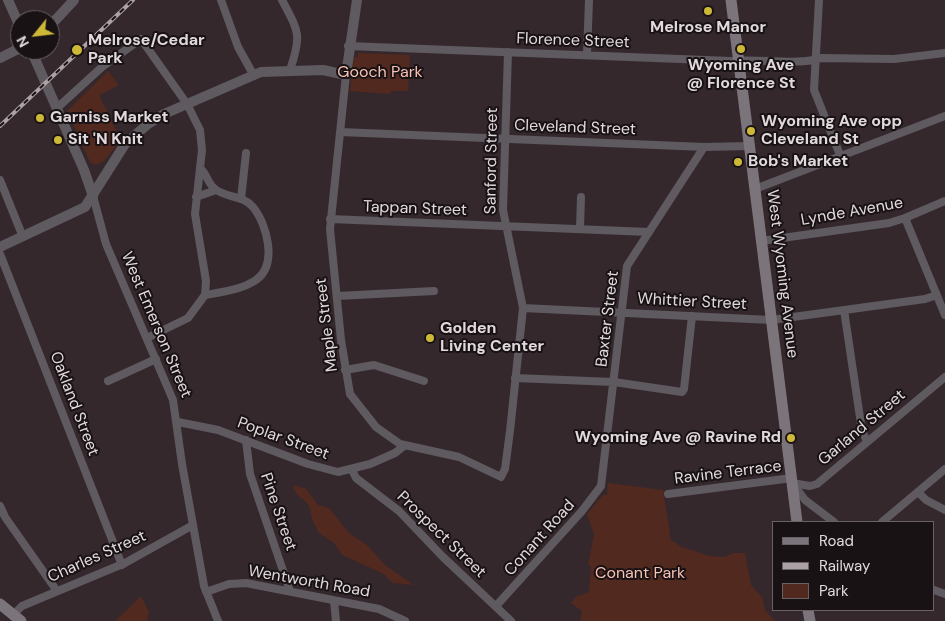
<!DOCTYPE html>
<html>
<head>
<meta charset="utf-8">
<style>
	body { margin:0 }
	#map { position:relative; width:945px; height:621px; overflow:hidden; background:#34282d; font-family:"DM Sans",sans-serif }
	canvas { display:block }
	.legend { position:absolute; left:772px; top:521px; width:162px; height:90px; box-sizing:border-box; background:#181214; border:1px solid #686264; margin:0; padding:6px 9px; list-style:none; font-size:15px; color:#e1d9dc }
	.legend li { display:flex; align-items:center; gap:10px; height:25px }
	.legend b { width:25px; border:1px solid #686264 }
	.north { position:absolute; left:10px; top:10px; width:50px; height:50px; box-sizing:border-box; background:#181214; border:1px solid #686264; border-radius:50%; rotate:241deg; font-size:14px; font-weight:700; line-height:20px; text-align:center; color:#e1d9dc }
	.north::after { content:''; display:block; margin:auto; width:18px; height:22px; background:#ceb838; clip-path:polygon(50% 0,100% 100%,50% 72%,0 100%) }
</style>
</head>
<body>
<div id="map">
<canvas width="945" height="621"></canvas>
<ul class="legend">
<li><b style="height:6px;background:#7c747b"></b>Road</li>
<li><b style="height:6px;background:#aca2a6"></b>Railway</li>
<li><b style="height:14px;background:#52291f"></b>Park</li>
</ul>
<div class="north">N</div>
</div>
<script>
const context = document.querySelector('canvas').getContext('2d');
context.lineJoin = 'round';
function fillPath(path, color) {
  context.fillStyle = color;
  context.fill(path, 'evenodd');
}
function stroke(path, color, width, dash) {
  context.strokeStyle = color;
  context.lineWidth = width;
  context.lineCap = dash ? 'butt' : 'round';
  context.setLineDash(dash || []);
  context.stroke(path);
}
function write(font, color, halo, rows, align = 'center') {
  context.font = font + ' "DM Sans",sans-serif';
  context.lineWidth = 4;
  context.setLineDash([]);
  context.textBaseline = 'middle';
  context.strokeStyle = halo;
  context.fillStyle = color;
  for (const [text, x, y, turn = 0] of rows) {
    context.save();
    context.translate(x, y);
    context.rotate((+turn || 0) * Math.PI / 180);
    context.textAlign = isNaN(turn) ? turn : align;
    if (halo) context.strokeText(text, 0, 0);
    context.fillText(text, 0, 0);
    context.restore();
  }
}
const green = new Path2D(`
	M 358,53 L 410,55 L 408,91 L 391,91 L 390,94 L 350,91 L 354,57 L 358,57 Z
	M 108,71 L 119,85 L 99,95 L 121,140 L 103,162 L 95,165 L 90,162 L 67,111 Z
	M 608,483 L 663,490 L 671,540 L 682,547 L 709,556 L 725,557 L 733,553 L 745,553 L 751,585 L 762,597 L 765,610 L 775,621 L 580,621 L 582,611 L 571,603 L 576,597 L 589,592 L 591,566 L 588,565 L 594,534 L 587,514 L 603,495 L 607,495 Z
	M 295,485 L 306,489 L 318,505 L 329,508 L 349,533 L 368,546 L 385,565 L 414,585 L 393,583 L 382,573 L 342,555 L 334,543 L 319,533 L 312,519 L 309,505 L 303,499 L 298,496 L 293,488 Z
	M 141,596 L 149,612 L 147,621 L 115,621 Z`);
const minor = new Path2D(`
	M 221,0 L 238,47 L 253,74
	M 282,0 C 299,32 302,35 290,70
	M 819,0 L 814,90 L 840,155
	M 348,46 L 731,61 C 758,58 798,66 821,58 L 894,59 L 945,53
	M 587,55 L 589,0
	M 346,75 L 330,229 L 341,340 L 350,394 L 376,427 L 400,444 L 459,457 L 501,477 L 505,469 L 510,431 L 523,308 L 503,210 L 508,52
	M 57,108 L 102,67 L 141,39 L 187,104 L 200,130 L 202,150 L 195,214 L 206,281 L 205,295 L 188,318 L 147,338
	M 340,132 L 704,147 L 749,146
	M 200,168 C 207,174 208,184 215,189 C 226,198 243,195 253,207 C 267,224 278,265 256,280 C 241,290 222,292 205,295
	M 0,180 L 23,237
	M 755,189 L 945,116
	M 93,196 L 106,244 L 173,400 L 182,464 L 204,586 L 218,621
	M 196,197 L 216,190
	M 241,199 L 246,153
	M 905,218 L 945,315
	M 330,219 L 649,232
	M 580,229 L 581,197
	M 761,241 L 889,223 L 905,218 L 945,201
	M 0,254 L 122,565
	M 337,296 L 434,291
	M 523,308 L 771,320 L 925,299 L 937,295
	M 844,310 L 862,431 L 867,441
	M 345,370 L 374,365 L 424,381
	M 515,378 L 614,382 L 682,392 L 684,389 L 692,316
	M 108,381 L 156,359
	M 178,422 L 218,430 L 308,464 L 338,472 L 370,464 L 395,453 L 404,446
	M 246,440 L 250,474 L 290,591
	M 352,470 L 356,478 L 399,511 L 443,557 L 511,621
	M 792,483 L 810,486 L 817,484 L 945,377
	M 794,485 L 805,500 L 834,522
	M 918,492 L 926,500 L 945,510
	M 668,494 L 792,478
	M 0,506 L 5,517 L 57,591
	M 882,522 L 945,469
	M 934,590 L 945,594
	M 206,592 L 229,584 L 246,583 L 379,609 L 405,621
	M 334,601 L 336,621
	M 496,606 L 582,511 L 601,486 L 627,266 L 704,147
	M 14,614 L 22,606 L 125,563 L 193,525`);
const tertiary = new Path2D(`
	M 8,0 L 20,27
	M 50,26 L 74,0
	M 31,50 L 84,170 L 93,196
	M 0,58 L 20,48
	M 0,247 L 85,207 L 125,144 L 148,124 L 164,114 L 261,72 L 323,70 L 346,75 L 357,0`);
const secondary = new Path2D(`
	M 731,0 L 797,522
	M 0,604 L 21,621
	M 808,610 L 810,621`);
const rail = new Path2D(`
	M 0,126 L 133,0`);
const markers = [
	[708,11,5,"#ceb838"],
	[741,49,5,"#ceb838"],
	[77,50,6,"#ceb838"],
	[40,118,5,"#ceb838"],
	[751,131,5,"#ceb838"],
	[58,140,5,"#ceb838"],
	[738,162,5,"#ceb838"],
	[430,338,5,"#ceb838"],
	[791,438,5,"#ceb838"]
];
const poiNames = [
	["Melrose Manor",708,28,"center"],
	["Melrose/Cedar",88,41],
	["Park",88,59],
	["Wyoming Ave",741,66,"center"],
	["@ Florence St",741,84,"center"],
	["Garniss Market",50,118],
	["Wyoming Ave opp",761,122],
	["Cleveland St",761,140],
	["Sit 'N Knit",68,140],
	["Bob's Market",748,162],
	["Golden",440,329],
	["Living Center",440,347],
	["Wyoming Ave @ Ravine Rd",781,438,"right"]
];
const streetNames = [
	["Florence Street",573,41,2],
	["Cleveland Street",575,128,2],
	["Sanford Street",492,161,-89],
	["Tappan Street",415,209,2],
	["Lynde Avenue",852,212,-10],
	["West Wyoming Avenue",782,274,83],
	["Whittier Street",692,302,3],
	["Baxter Street",608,319,-83],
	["West Emerson Street",156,325,67],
	["Maple Street",327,325,-97],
	["Oakland Street",74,404,69],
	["Garland Street",862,428,-40],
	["Poplar Street",283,439,20],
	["Ravine Terrace",728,473,-7],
	["Pine Street",278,512,71],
	["Prospect Street",441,535,44],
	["Conant Road",540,538,-48],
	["Charles Street",97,557,-24],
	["Wentworth Road",309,582,10]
];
const parkNames = [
	["Gooch Park",380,73],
	["Conant Park",640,574]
];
fillPath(green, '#52291f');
stroke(minor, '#5f5a5f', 8);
stroke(tertiary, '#5f5a5f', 10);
stroke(secondary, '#7c747b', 11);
stroke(rail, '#aca2a6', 4);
stroke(rail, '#181214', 2, [5.5]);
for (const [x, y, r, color] of markers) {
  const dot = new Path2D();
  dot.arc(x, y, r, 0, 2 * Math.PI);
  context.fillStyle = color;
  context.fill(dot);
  stroke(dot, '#181214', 2);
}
write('bold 16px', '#e1d9dc', '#181214', poiNames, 'left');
write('16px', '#e1d9dc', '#181214', streetNames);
write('16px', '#fac2b4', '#181214', parkNames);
</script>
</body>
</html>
